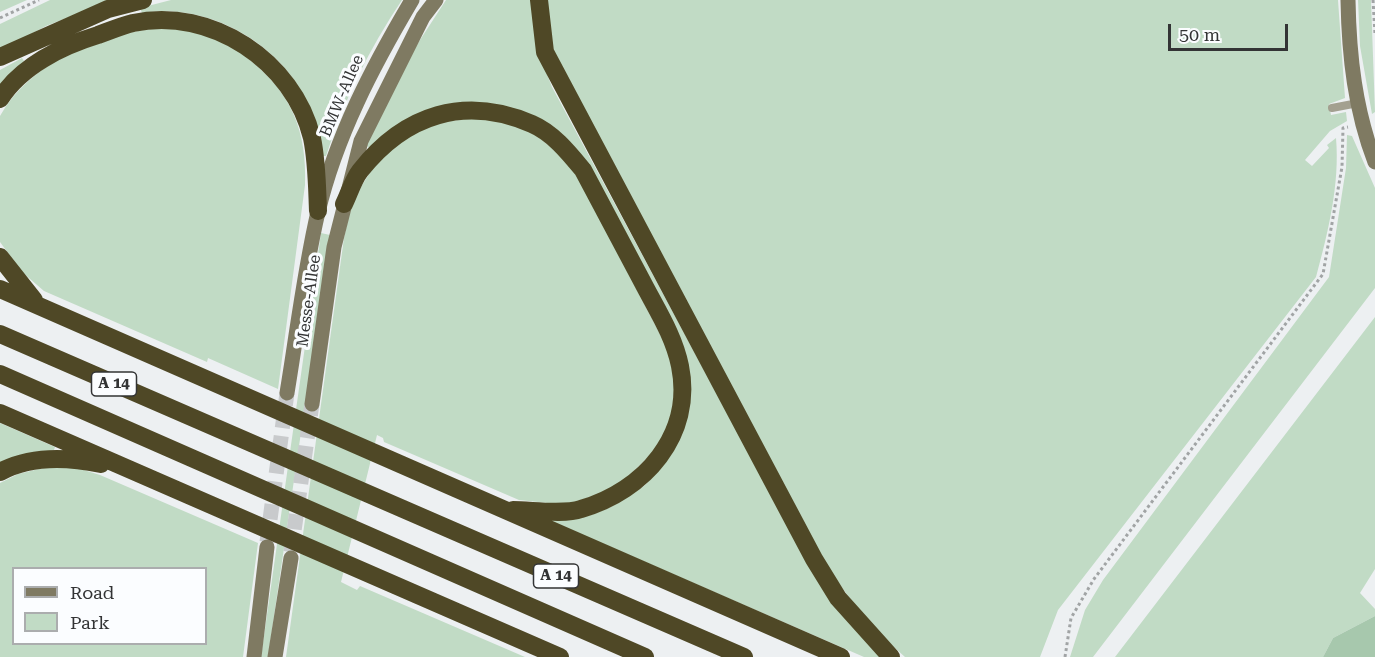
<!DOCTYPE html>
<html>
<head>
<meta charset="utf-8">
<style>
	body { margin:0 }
	#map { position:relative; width:1375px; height:657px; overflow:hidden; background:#edf0f2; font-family:"Roboto Serif",serif }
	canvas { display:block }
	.legend { position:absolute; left:12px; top:567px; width:195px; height:78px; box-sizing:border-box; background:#fbfdff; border:2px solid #abadae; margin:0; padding:8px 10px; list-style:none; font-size:18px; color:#333435 }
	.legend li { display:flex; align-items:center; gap:12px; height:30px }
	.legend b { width:30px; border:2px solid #abadae }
	.scale { position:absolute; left:1168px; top:24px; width:120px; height:27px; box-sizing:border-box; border:3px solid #333435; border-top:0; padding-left:8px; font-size:18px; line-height:21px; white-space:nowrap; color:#333435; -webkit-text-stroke:4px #fbfdff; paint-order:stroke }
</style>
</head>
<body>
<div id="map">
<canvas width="1375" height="657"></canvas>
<ul class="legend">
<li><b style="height:8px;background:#7f7a62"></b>Road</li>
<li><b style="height:16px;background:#c1dbc5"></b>Park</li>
</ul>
<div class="scale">50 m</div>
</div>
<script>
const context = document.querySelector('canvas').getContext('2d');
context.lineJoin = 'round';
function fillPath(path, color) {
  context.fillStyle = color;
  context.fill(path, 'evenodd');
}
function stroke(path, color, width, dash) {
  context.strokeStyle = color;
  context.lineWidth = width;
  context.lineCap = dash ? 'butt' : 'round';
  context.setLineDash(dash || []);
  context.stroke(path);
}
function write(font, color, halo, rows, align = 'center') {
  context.font = font + ' "Roboto Serif",serif';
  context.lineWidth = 6;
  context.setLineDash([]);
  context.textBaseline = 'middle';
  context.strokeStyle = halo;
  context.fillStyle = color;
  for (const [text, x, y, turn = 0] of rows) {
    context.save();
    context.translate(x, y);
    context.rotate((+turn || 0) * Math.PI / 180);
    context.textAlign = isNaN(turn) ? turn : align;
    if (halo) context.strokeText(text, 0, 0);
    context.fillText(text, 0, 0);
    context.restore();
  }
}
const green = new Path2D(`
	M 0,0 L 27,0 L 0,12 Z
	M 50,0 L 112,0 L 46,26 L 0,51 L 0,24 Z
	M 171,0 L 402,0 C 369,49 344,100 326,156 L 322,156 C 318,140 316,121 309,106 C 282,44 209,2 142,13 L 140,8 Z
	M 446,0 L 531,0 C 533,31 540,58 552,87 L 784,519 L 883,657 L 864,657 L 546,519 L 591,515 L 611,507 L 644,486 L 659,470 L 688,385 L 590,167 L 537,119 L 412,116 L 389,130 L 369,148 L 366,145 L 407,60 Z
	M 544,0 L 1338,0 L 1345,98 L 1329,104 L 1331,115 L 1346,112 L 1347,121 L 1330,131 L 1305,160 L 1312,166 L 1329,148 L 1327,145 L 1336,138 C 1340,184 1328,233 1316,277 L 1058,610 L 1040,657 L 905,657 C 874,630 849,599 826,565 L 551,51 Z
	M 1358,0 L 1371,0 L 1375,112 L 1372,114 L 1360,46 Z
	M 158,28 C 175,29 192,30 208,35 C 225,40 238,50 251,61 C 292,94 307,132 305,185 L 278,389 L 208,358 L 207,362 L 44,291 L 22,272 L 0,242 L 0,116 C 30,62 99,35 158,28 Z
	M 22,58 L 24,61 L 0,85 L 0,70 Z
	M 483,116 L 530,130 L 571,164 L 671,355 L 675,384 L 671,419 L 661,444 L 617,488 L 566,505 L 519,500 L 384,442 L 383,438 L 377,435 L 341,582 L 357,590 L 360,586 L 525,657 L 286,657 L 344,238 L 350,210 L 359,190 L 379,158 L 426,125 Z
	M 1347,135 L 1352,136 L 1375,188 L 1375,288 L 1093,657 L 1070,657 L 1085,610 L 1103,580 L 1329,277 L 1346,168 Z
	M 321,233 L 330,235 L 268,657 L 261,657 Z
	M 1375,317 L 1375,569 L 1360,593 L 1375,609 L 1375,616 L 1333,638 L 1323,657 L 1115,657 Z
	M 0,423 L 55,447 L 54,450 L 0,464 Z
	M 47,467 L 74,467 L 100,475 L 258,543 L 243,657 L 0,657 L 0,483 L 18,474 ZM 14,568 L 206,568 L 206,644 L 14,644 Z`);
const forest = new Path2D(`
	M 1375,616 L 1375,657 L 1323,657 L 1333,638 Z`);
const secondaryTunnel = new Path2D(`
	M 267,542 L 287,393
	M 291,552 L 312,404`);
const path = new Path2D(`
	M 1373,0 L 1375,34
	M 0,18 L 39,0
	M 1065,657 L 1071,618 L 1094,579 L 1323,274 L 1342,167 L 1343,128 L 1348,127`);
const lane = new Path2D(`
	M 1332,108 L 1358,103`);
const secondary = new Path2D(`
	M 1348,0 C 1349,56 1355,110 1375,162
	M 287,393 C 297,333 304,272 318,212 C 336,136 373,66 412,0
	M 312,404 L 334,247 L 361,141 L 423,17 L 436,0
	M 254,657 L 267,547
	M 275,657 L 291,558`);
const highway = new Path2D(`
	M 539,0 L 545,52 L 814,559 L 838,598 L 891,657
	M 0,57 L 108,9 L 143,0
	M 0,99 C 21,66 62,46 98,35 C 109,31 121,26 133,23 C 211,6 294,62 312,138 C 317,162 317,187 318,211
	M 344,204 C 349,194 353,180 360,171 C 405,114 465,95 532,124 C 553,133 569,153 583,170 C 603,208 623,245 643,283 C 657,310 674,336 680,366 C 694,435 644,491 581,509 C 564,515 532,510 513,510
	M 0,257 L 34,300
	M 0,289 L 841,657
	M 0,334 L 744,657
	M 0,374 L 645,657
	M 0,413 L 560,657
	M 0,472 C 31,455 68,457 101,464`);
const shields = [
	[114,384,45],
	[556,576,45]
];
const shieldNames = [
	["A 14",114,384],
	["A 14",556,576]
];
const streetNames = [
	["BMW-Allee",342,96,-67],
	["Messe-Allee",309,301,-82]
];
fillPath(green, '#c1dbc5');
fillPath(forest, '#a7c8ad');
stroke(secondaryTunnel, '#c8cacc', 15, [15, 8]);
stroke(path, '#a1a4a5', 3, [3, 3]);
stroke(lane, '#a3a090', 8);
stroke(secondary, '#7f7a62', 15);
stroke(highway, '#4f4826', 18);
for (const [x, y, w] of shields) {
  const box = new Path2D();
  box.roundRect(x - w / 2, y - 12, w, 24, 4.5);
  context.fillStyle = '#fbfdff';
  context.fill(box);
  stroke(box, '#333435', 1.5);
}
write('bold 15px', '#333435', null, shieldNames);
write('16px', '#333435', '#fbfdff', streetNames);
</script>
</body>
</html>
